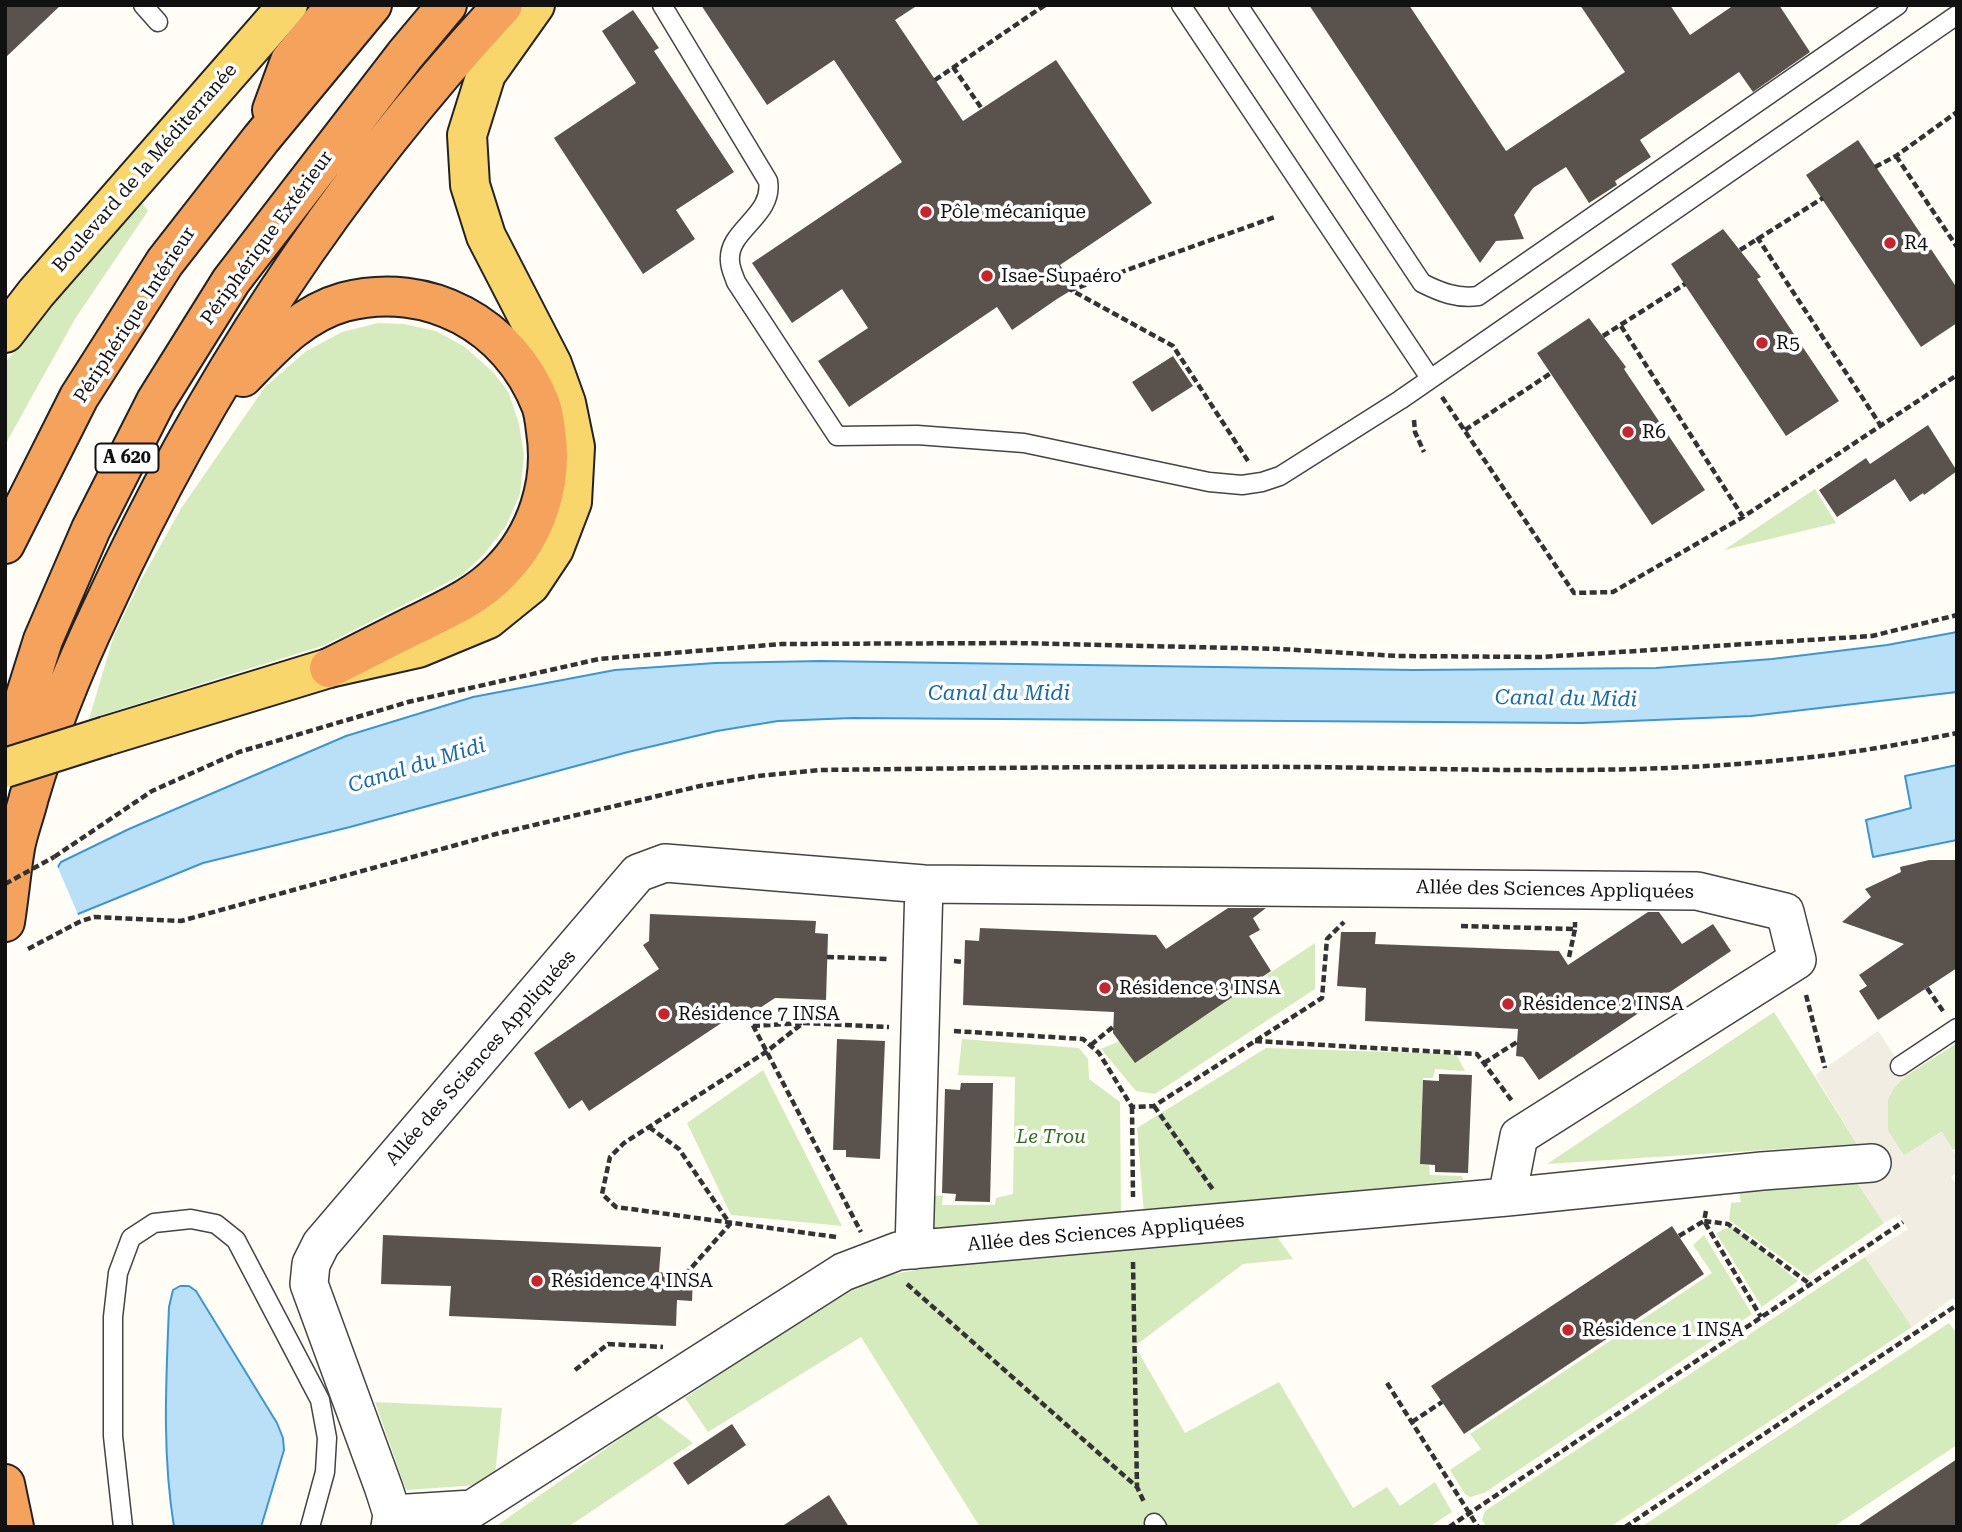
<!DOCTYPE html>
<html>
<head>
<meta charset="utf-8">
<style>
	body { margin:0 }
	#map { position:relative; width:1962px; height:1532px; overflow:hidden; background:#fffdf5; font-family:"Roboto Serif",serif }
	canvas { display:block }
	.frame { position:absolute; inset:0; border:7px solid #111; pointer-events:none }
</style>
</head>
<body>
<div id="map">
<canvas width="1962" height="1532"></canvas>
<div class="frame"></div>
</div>
<script>
const context = document.querySelector('canvas').getContext('2d');
context.lineJoin = 'round';
function fillPath(path, color) {
  context.fillStyle = color;
  context.fill(path, 'evenodd');
}
function stroke(path, color, width, dash) {
  context.strokeStyle = color;
  context.lineWidth = width;
  context.lineCap = dash ? 'butt' : 'round';
  context.setLineDash(dash || []);
  context.stroke(path);
}
function write(font, color, halo, rows, align = 'center') {
  context.font = font + ' "Roboto Serif",serif';
  context.lineWidth = 7;
  context.setLineDash([]);
  context.textBaseline = 'middle';
  context.strokeStyle = halo;
  context.fillStyle = color;
  for (const [text, x, y, turn = 0] of rows) {
    context.save();
    context.translate(x, y);
    context.rotate((+turn || 0) * Math.PI / 180);
    context.textAlign = isNaN(turn) ? turn : align;
    if (halo) context.strokeText(text, 0, 0);
    context.fillText(text, 0, 0);
    context.restore();
  }
}
const green = new Path2D(`
	M 141,201 L 148,211 L 75,319 L 5,445 L 5,363 L 105,241 Z
	M 378,323 L 404,324 L 436,331 L 465,347 L 494,373 L 509,393 L 519,424 L 524,455 L 520,494 L 506,526 L 485,553 L 462,575 L 325,645 L 89,719 L 114,635 L 141,580 L 182,507 L 265,387 L 305,352 L 342,332 Z
	M 1815,489 L 1836,523 L 1724,550 Z
	M 1315,943 L 1315,989 L 1155,1094 L 1136,1091 L 1101,1049 L 1120,1041 L 1135,1062 Z
	M 1774,1012 L 1857,1144 L 1547,1164 Z
	M 962,1039 L 1079,1048 L 1088,1059 L 1089,1079 L 1120,1102 L 1121,1214 L 929,1232 L 930,1195 L 943,1196 L 942,1205 L 995,1205 L 996,1198 L 1013,1194 L 1015,1077 L 958,1075 Z
	M 1957,1043 L 1957,1148 L 1953,1150 L 1941,1132 L 1904,1156 L 1888,1131 L 1888,1099 L 1894,1087 L 1907,1075 Z
	M 1266,1048 L 1456,1054 L 1465,1071 L 1435,1069 L 1433,1078 L 1423,1078 L 1420,1164 L 1429,1165 L 1430,1175 L 1462,1176 L 1463,1180 L 1144,1214 L 1137,1128 Z
	M 763,1070 L 842,1226 L 731,1215 L 687,1123 Z
	M 1856,1181 L 1884,1223 L 1807,1276 L 1729,1220 L 1731,1203 L 1741,1202 L 1739,1192 Z
	M 1732,1226 L 1798,1281 L 1762,1307 L 1716,1233 Z
	M 1275,1234 L 1293,1259 L 1243,1264 L 1135,1346 L 1185,1433 L 1279,1382 L 1353,1508 L 1387,1487 L 1400,1506 L 1435,1482 L 1452,1512 L 1429,1527 L 980,1527 L 861,1337 L 708,1432 L 685,1398 L 831,1298 L 867,1279 L 965,1261 Z
	M 1704,1235 L 1752,1314 L 1484,1493 L 1470,1497 L 1465,1494 L 1450,1470 L 1481,1449 L 1470,1434 L 1712,1273 L 1693,1245 Z
	M 1865,1257 L 1912,1327 L 1610,1527 L 1487,1527 L 1482,1520 L 1485,1511 Z
	M 1949,1323 L 1957,1334 L 1957,1445 L 1833,1527 L 1641,1527 Z
	M 375,1402 L 502,1408 L 494,1484 L 406,1490 Z
	M 655,1414 L 693,1443 L 568,1527 L 495,1527 Z`);
const plaza = new Path2D(`
	M 1878,1031 L 1907,1075 L 1894,1087 L 1888,1099 L 1888,1131 L 1904,1155 L 1942,1132 L 1957,1157 L 1957,1172 L 1951,1177 L 1957,1186 L 1957,1302 L 1953,1298 L 1912,1327 L 1865,1257 L 1908,1229 L 1899,1215 L 1884,1223 L 1856,1181 L 1874,1180 L 1870,1143 L 1857,1144 L 1815,1075 Z`);
const water = new Path2D(`
	M 1957,632 L 1957,692 L 1751,716 L 1582,723 L 852,718 L 778,721 L 717,731 L 628,752 L 350,827 L 203,863 L 78,914 L 5,952 L 61,862 L 129,829 L 346,736 L 473,697 L 615,670 L 715,663 L 821,661 L 1414,670 L 1656,668 L 1772,659 L 1887,645 Z
	M 1957,765 L 1957,840 L 1873,857 L 1866,820 L 1911,808 L 1905,776 Z
	M 180,1286 L 189,1286 L 196,1291 L 277,1423 L 283,1438 L 284,1450 L 261,1527 L 174,1527 C 162,1453 166,1382 169,1307 L 173,1290 Z`);
const pier = new Path2D(`
	M 56,863 L 79,917 L 5,956 L 5,892 Z`);
const building = new Path2D(`
	M 5,5 L 61,5 L 5,58 Z
	M 701,5 L 918,5 L 895,20 L 963,121 L 1056,60 L 1152,203 L 1060,265 L 1075,288 L 1057,299 L 1012,330 L 997,307 L 849,407 L 818,361 L 868,328 L 842,289 L 792,323 L 752,263 L 902,162 L 834,60 L 767,105 Z
	M 1309,5 L 1409,5 L 1506,151 L 1625,72 L 1580,5 L 1670,5 L 1690,35 L 1734,5 L 1779,5 L 1810,52 L 1753,92 L 1739,72 L 1640,140 L 1651,157 L 1615,181 L 1617,185 L 1589,203 L 1566,167 L 1533,188 L 1514,215 L 1524,239 L 1496,241 L 1480,263 Z
	M 633,10 L 659,48 L 654,51 L 734,172 L 676,210 L 695,239 L 643,274 L 554,138 L 636,83 L 602,31 Z
	M 1858,140 L 1957,288 L 1957,323 L 1921,347 L 1806,175 Z
	M 1723,229 L 1761,277 L 1757,279 L 1839,401 L 1786,436 L 1671,264 Z
	M 1589,318 L 1626,367 L 1624,369 L 1705,490 L 1652,525 L 1537,353 Z
	M 1173,356 L 1193,386 L 1152,412 L 1132,382 Z
	M 1928,425 L 1957,471 L 1924,495 L 1923,493 L 1910,502 L 1895,479 L 1837,517 L 1819,490 L 1866,458 L 1870,464 Z
	M 1929,860 L 1957,860 L 1957,968 L 1878,1020 L 1859,991 L 1867,986 L 1859,975 L 1904,944 L 1842,922 L 1871,897 L 1865,889 L 1901,872 L 1900,867 Z
	M 1228,908 L 1266,908 L 1253,918 L 1260,930 L 1249,936 L 1271,971 L 1135,1063 L 1113,1033 L 1114,1012 L 963,1005 L 965,940 L 979,941 L 980,928 L 1156,935 L 1166,949 Z
	M 1648,912 L 1659,912 L 1682,944 L 1713,924 L 1731,951 L 1539,1080 L 1523,1057 L 1516,1056 L 1518,1029 L 1365,1021 L 1366,988 L 1337,986 L 1341,932 L 1376,932 L 1375,944 L 1559,951 L 1568,965 Z
	M 650,914 L 816,921 L 815,933 L 828,934 L 826,1000 L 775,998 L 743,1019 L 738,1012 L 589,1111 L 582,1100 L 569,1109 L 534,1053 L 659,969 L 643,945 L 649,941 Z
	M 837,1039 L 885,1041 L 880,1159 L 846,1157 L 846,1150 L 833,1150 Z
	M 1439,1074 L 1472,1075 L 1468,1173 L 1435,1172 L 1435,1165 L 1420,1164 L 1423,1080 L 1439,1081 Z
	M 961,1083 L 993,1083 L 990,1202 L 955,1201 L 956,1194 L 942,1193 L 945,1089 L 960,1090 Z
	M 1672,1226 L 1704,1274 L 1464,1434 L 1431,1386 Z
	M 383,1235 L 661,1247 L 659,1272 L 693,1278 L 692,1301 L 677,1300 L 676,1326 L 449,1316 L 451,1286 L 381,1284 Z
	M 732,1424 L 746,1445 L 688,1485 L 673,1463 Z
	M 1957,1459 L 1957,1527 L 1856,1527 Z
	M 829,1495 L 849,1527 L 781,1527 Z`);
const path = new Path2D(`
	M 953,67 L 982,109
	M 935,80 L 1045,5
	M 1896,156 L 1957,247
	M 1875,167 L 1896,156 L 1957,112
	M 1757,237 L 1881,426
	M 1740,250 L 1823,198
	M 1621,326 L 1743,517
	M 1603,336 L 1685,284
	M 1442,397 L 1574,593 L 1613,592 L 1743,517 L 1957,375
	M 1414,420 L 1415,432 L 1424,452
	M 1465,430 L 1551,373
	M 1248,461 L 1173,346 L 1071,290 L 1275,217
	M 54,857 L 152,791 L 239,752 L 408,702 L 599,659 L 782,644 L 1015,643 L 1280,649 L 1398,656 L 1541,657 L 1872,636 L 1957,615
	M 1461,926 L 1575,929 L 1575,922
	M 28,949 L 81,921 L 94,917 L 181,921 L 496,834 L 700,786 L 758,776 L 820,770 C 984,768 1149,766 1313,767 C 1473,769 1634,776 1793,759 C 1848,754 1903,744 1957,733
	M 827,957 L 889,959
	M 1569,957 L 1575,929
	M 954,961 L 964,962
	M 1927,988 L 1943,1011
	M 1806,995 L 1825,1068
	M 748,1016 L 861,1232
	M 753,1026 L 803,1023
	M 954,1031 L 1083,1039 L 1099,1053 L 1132,1107 L 1154,1106 L 1322,998 L 1327,939 L 1344,922
	M 1255,1041 L 1477,1054 L 1512,1101
	M 1091,1045 L 1114,1026
	M 1484,1063 L 1517,1042
	M 1154,1106 L 1214,1191
	M 1132,1107 L 1133,1197
	M 649,1127 L 679,1149 L 730,1224 L 684,1276
	M 1706,1211 L 1704,1221 L 1728,1224 L 1810,1284
	M 1679,1236 L 1704,1221 L 1761,1317
	M 836,1237 L 616,1207 L 602,1194 L 610,1157 L 624,1143 L 766,1052 L 803,1023 L 889,1027
	M 1133,1262 L 1137,1487
	M 907,1284 L 1137,1487 L 1144,1502
	M 575,1370 L 608,1344 L 663,1347
	M 1387,1383 L 1478,1527
	M 1412,1422 L 1442,1402
	M 1449,1527 L 1903,1222
	M 1625,1527 L 1957,1305`);
const service = new Path2D(`
	M 143,5 L 158,22
	M 662,5 L 768,181 C 774,216 727,230 730,261 C 730,268 734,276 736,282 L 837,436 L 917,435 L 1024,443 L 1209,482 L 1242,485 L 1262,482 L 1280,476 L 1400,400 L 1957,15
	M 1181,5 L 1430,378
	M 1238,5 L 1422,283 C 1440,292 1457,299 1478,296 L 1898,5
	M 1900,1066 L 1957,1028
	M 1154,1523 L 1157,1527
	M 123,1527 L 113,1436 L 113,1317 L 118,1273 L 131,1238 L 154,1223 L 191,1219 L 216,1224 L 236,1240 L 320,1400 L 327,1438 L 325,1472 L 310,1527`);
const minor = new Path2D(`
	M 914,1250 L 924,884
	M 392,1514 L 472,1509 L 843,1272 L 898,1251 L 1507,1197 L 1762,1171 L 1872,1163
	M 390,1527 L 392,1514 L 384,1489 L 309,1284 L 311,1264 L 321,1244 L 638,873 L 665,863 L 924,884 L 1697,891 L 1785,912 L 1797,960 L 1519,1136 L 1507,1197`);
const primary = new Path2D(`
	M 5,333 L 36,293 L 288,5
	M 106,736 L 329,668 L 418,648 L 488,619 L 530,585 L 554,549 L 572,502 L 575,447 L 566,403 L 552,364 L 486,236 L 470,185 L 467,135 L 486,74 L 535,5`);
const motorway = new Path2D(`
	M 272,110 L 290,61 L 336,5
	M 243,377 C 272,347 301,314 344,302 C 428,280 510,325 541,405 C 544,413 545,423 546,431 C 554,482 537,535 500,572 C 476,597 445,610 415,625 C 386,639 358,654 329,668
	M 5,544 L 79,397 L 165,262 L 261,139 L 372,5
	M 5,761 L 43,640 L 91,529 L 156,401 L 231,281 L 405,55 L 447,5
	M 5,922 C 9,897 11,872 15,848 C 18,831 25,814 29,797 C 48,732 73,670 102,609 C 203,388 338,183 503,5
	M 5,1484 L 14,1527`);
const pathBridge = new Path2D(`
	M 5,884 L 54,857`);
const primaryBridge = new Path2D(`
	M 5,768 L 106,736`);
const markers = [
	[926,212,7,"#c4262e"],
	[1890,243,7,"#c4262e"],
	[987,276,7,"#c4262e"],
	[1762,343,7,"#c4262e"],
	[1628,432,7,"#c4262e"],
	[1105,988,7,"#c4262e"],
	[1508,1004,7,"#c4262e"],
	[664,1014,7,"#c4262e"],
	[537,1281,7,"#c4262e"],
	[1568,1330,7,"#c4262e"]
];
const shields = [
	[127,458,63]
];
const shieldNames = [
	["A 620",127,458]
];
const streetNames = [
	["Boulevard de la Méditerranée",145,168,-49],
	["Périphérique Extérieur",267,238,-54],
	["Périphérique Intérieur",135,315,-57],
	["Allée des Sciences Appliquées",1555,890,1],
	["Allée des Sciences Appliquées",481,1058,-49],
	["Allée des Sciences Appliquées",1106,1233,-5]
];
const poiNames = [
	["Pôle mécanique",940,212],
	["R4",1904,243],
	["Isae-Supaéro",1001,276],
	["R5",1776,343],
	["R6",1642,432],
	["Résidence 3 INSA",1119,988],
	["Résidence 2 INSA",1522,1004],
	["Résidence 7 INSA",678,1014],
	["Résidence 4 INSA",551,1281],
	["Résidence 1 INSA",1582,1330]
];
const parkNames = [
	["Le Trou",1051,1137]
];
const waterNames = [
	["Canal du Midi",999,694],
	["Canal du Midi",1566,699,1],
	["Canal du Midi",417,766,-17]
];
fillPath(green, '#d5ebbd');
fillPath(plaza, '#f1ede2');
fillPath(water, '#b9e0f7');
stroke(water, '#3f96cf', 2);
fillPath(pier, '#fffdf5');
fillPath(building, '#5a524d');
stroke(service, '#444', 21);
stroke(minor, '#444', 40);
stroke(primary, '#222', 42);
stroke(motorway, '#222', 42);
stroke(path, '#333', 4.5, [7, 3.5]);
stroke(service, '#fff', 18);
stroke(minor, '#fff', 37);
stroke(primary, '#f9d66b', 38);
stroke(motorway, '#f5a25d', 38);
stroke(primaryBridge, '#222', 42, []);
stroke(pathBridge, '#333', 4.5, [7, 3.5]);
stroke(primaryBridge, '#f9d66b', 38);
for (const [x, y, r, color] of markers) {
  const dot = new Path2D();
  dot.arc(x, y, r, 0, 2 * Math.PI);
  context.fillStyle = color;
  context.fill(dot);
  stroke(dot, '#fff', 2.5);
}
for (const [x, y, w] of shields) {
  const box = new Path2D();
  box.roundRect(x - w / 2, y - 14.5, w, 29, 5);
  context.fillStyle = '#fff';
  context.fill(box);
  stroke(box, '#111', 2);
}
write('bold 18px', '#111', null, shieldNames);
write('19px', '#111', '#fff', streetNames);
write('19px', '#111', '#fff', poiNames, 'left');
write('italic 19px', '#2f6b1f', '#fff', parkNames);
write('italic 21px', '#1768a6', '#fff', waterNames);
</script>
</body>
</html>
